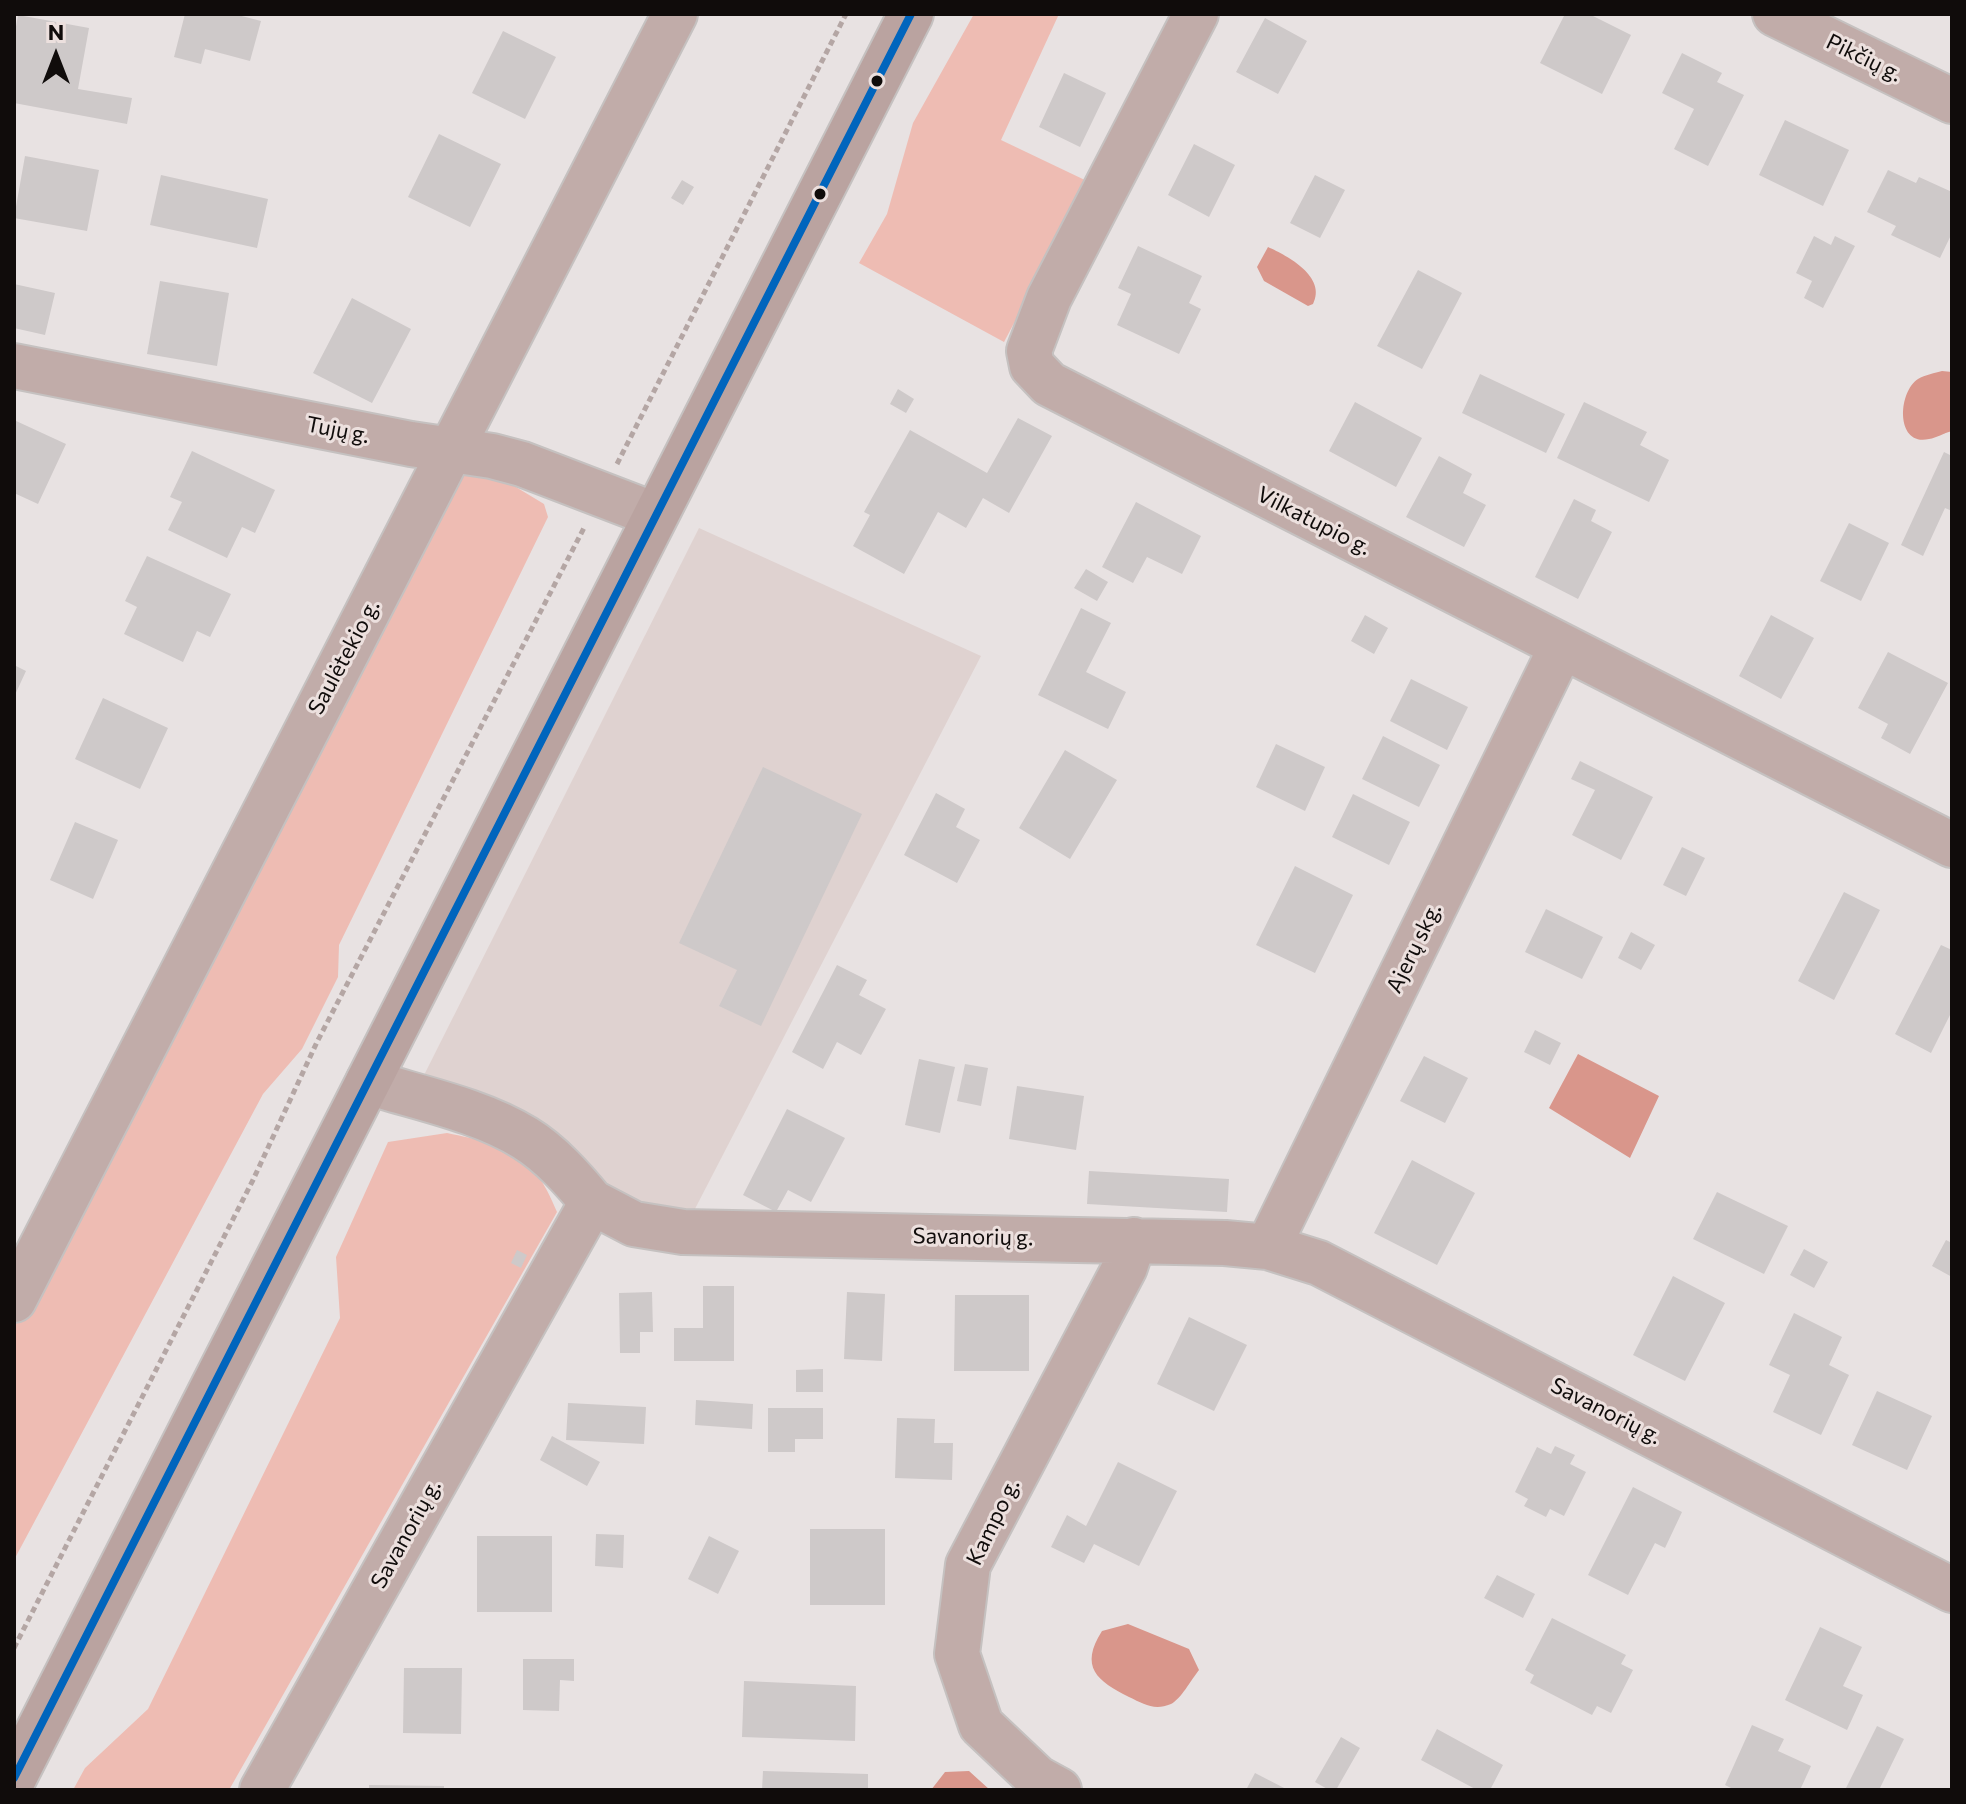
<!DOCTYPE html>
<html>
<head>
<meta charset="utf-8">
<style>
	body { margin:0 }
	#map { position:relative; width:1966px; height:1804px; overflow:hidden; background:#e8e2e2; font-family:Commissioner,sans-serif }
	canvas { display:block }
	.frame { position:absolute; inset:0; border:16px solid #100c0b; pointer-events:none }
	.north { position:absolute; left:16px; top:16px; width:80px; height:80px; -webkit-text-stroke:6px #ece0de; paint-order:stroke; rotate:0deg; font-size:22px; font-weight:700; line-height:32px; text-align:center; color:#100c0b }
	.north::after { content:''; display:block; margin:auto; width:28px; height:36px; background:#100c0b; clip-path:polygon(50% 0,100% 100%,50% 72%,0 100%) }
</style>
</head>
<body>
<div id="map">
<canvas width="1966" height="1804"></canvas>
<div class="frame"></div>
<div class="north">N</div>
</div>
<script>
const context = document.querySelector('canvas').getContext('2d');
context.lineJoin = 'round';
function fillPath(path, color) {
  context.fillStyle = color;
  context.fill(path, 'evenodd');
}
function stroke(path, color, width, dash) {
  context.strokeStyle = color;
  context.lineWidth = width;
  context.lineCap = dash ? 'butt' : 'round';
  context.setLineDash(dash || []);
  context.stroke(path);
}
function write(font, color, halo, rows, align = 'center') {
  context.font = font + ' Commissioner,sans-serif';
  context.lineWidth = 6;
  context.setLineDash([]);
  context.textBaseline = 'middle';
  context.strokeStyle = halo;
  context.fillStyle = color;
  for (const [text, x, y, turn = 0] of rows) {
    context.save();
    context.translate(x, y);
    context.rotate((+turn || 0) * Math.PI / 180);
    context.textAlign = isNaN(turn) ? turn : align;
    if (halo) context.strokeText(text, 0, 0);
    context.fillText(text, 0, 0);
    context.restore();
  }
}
const built = new Path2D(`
	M 699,528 L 981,656 L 683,1232 L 413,1097 Z`);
const green = new Path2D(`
	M 974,14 L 1059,14 L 1001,140 L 1089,182 L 1004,342 L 859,263 L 887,214 L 913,123 Z
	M 453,449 L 544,504 L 548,517 L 339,945 L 338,977 L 302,1049 L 263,1094 L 14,1560 L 14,1301 Z
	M 447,1133 C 508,1146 532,1150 557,1212 L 229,1790 L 73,1790 L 85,1768 L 148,1709 L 340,1318 L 336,1257 L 388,1142 Z`);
const water = new Path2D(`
	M 1268,247 C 1288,256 1327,277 1313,304 L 1308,306 L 1264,281 L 1257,267 Z
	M 1942,371 L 1952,372 L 1952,431 C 1943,433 1937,438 1929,439 C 1896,447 1897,393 1918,379 C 1925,375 1935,373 1942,371 Z
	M 1578,1054 L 1659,1096 L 1630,1158 L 1549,1108 Z
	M 1128,1624 L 1189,1649 L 1199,1670 C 1191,1680 1181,1699 1171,1704 C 1154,1711 1144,1704 1129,1697 C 1097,1681 1079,1667 1102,1631 Z
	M 969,1771 L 990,1790 L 931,1790 L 945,1772 Z`);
const building = new Path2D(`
	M 185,14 L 234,14 L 261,21 L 250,61 L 205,49 L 201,64 L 174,57 Z
	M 1565,14 L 1589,14 L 1631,35 L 1602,94 L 1540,63 Z
	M 18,15 L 89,28 L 78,89 L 132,98 L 127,124 L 14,103 L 14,38 Z
	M 1265,18 L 1307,41 L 1278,94 L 1236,72 Z
	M 503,31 L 556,57 L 525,119 L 472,93 Z
	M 1682,53 L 1722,73 L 1717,82 L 1744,95 L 1708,166 L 1674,149 L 1694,109 L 1662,93 Z
	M 1064,73 L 1106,93 L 1080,147 L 1039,127 Z
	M 1785,120 L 1849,150 L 1823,206 L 1759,175 Z
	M 439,134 L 501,164 L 470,227 L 408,197 Z
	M 1194,144 L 1235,165 L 1209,217 L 1168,195 Z
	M 25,156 L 99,170 L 87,231 L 14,218 Z
	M 1888,170 L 1916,183 L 1919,177 L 1952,192 L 1952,233 L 1940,258 L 1891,235 L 1896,226 L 1867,212 Z
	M 161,175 L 268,199 L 257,248 L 150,225 Z
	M 1315,175 L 1345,190 L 1320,238 L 1290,223 Z
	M 682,180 L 694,187 L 683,205 L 671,198 Z
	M 1814,236 L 1831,245 L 1835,236 L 1855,246 L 1823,308 L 1804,298 L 1812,281 L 1796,273 Z
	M 1138,246 L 1202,276 L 1189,303 L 1201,309 L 1179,354 L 1117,325 L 1131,294 L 1118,288 Z
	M 1418,270 L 1462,293 L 1422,369 L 1377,346 Z
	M 160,281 L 229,293 L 217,366 L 147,354 Z
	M 14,284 L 55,293 L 45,335 L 14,328 Z
	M 352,298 L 411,329 L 372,403 L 313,373 Z
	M 1480,374 L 1565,414 L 1546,453 L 1462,413 Z
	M 898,389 L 914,399 L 906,413 L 890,404 Z
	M 1355,402 L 1422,438 L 1396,487 L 1329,451 Z
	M 1584,402 L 1647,432 L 1640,445 L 1669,460 L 1649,502 L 1557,458 Z
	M 1018,418 L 1052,436 L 1009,513 L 983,498 L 966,528 L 938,512 L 904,574 L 853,546 L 870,515 L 864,512 L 910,430 L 987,473 Z
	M 14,420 L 66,444 L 38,504 L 14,493 Z
	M 192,451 L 275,490 L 255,533 L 242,527 L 227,558 L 168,530 L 182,502 L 170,497 Z
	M 1944,452 L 1952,456 L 1952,511 L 1945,508 L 1923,556 L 1901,545 Z
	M 1439,456 L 1472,474 L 1463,493 L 1486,505 L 1464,547 L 1406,517 Z
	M 1574,499 L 1596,510 L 1591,521 L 1612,532 L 1578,599 L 1535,577 Z
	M 1136,502 L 1201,536 L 1182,574 L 1147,557 L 1133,583 L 1102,567 Z
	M 1849,523 L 1889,543 L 1861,601 L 1820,581 Z
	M 147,556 L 231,594 L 210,637 L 197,631 L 183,662 L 124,634 L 137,607 L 125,601 Z
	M 1086,569 L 1108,582 L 1097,601 L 1074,588 Z
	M 1081,608 L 1111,623 L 1086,672 L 1126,692 L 1108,729 L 1038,695 Z
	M 1365,615 L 1388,628 L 1374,654 L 1351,641 Z
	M 1771,615 L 1814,638 L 1781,699 L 1739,676 Z
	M 1888,652 L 1948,683 L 1910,754 L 1881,738 L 1888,724 L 1858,708 Z
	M 14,665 L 26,671 L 14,697 Z
	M 1411,679 L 1468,707 L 1447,750 L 1390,721 Z
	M 103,698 L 168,728 L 140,789 L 75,759 Z
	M 1383,736 L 1440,765 L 1419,807 L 1362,779 Z
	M 1276,744 L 1325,767 L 1305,811 L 1256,787 Z
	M 1065,750 L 1117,780 L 1070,859 L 1019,828 Z
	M 1580,761 L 1653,797 L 1621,860 L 1572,835 L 1595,790 L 1571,779 Z
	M 763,767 L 862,814 L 761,1026 L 719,1006 L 737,970 L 679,943 Z
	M 936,793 L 965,809 L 956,827 L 980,840 L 957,883 L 904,855 Z
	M 1353,794 L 1410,822 L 1389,865 L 1332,837 Z
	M 75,822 L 118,840 L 93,899 L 50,880 Z
	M 1682,847 L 1705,858 L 1686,896 L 1663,885 Z
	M 1295,866 L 1353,895 L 1315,973 L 1256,945 Z
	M 1844,892 L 1880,910 L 1834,1000 L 1798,981 Z
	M 1546,909 L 1603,937 L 1582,979 L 1525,952 Z
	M 1631,932 L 1655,945 L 1641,970 L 1618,958 Z
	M 1941,945 L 1952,950 L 1952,1011 L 1931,1053 L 1895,1034 Z
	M 837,965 L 867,980 L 859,995 L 886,1009 L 861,1055 L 837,1042 L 823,1069 L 792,1052 Z
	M 1535,1030 L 1561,1043 L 1550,1065 L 1524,1052 Z
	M 1424,1056 L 1468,1078 L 1445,1123 L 1400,1101 Z
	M 919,1059 L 955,1067 L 940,1133 L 905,1125 Z
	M 965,1064 L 988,1068 L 981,1106 L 957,1101 Z
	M 1017,1086 L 1084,1096 L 1076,1150 L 1009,1139 Z
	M 787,1109 L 845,1138 L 811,1202 L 788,1190 L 776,1212 L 743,1195 Z
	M 1412,1160 L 1475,1193 L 1437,1265 L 1374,1233 Z
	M 1089,1171 L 1229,1179 L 1227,1212 L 1087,1204 Z
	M 1717,1192 L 1788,1226 L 1764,1274 L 1693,1239 Z
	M 1946,1240 L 1952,1243 L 1952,1277 L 1932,1266 Z
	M 1804,1249 L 1828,1262 L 1814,1288 L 1790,1275 Z
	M 517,1250 L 527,1255 L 521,1268 L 511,1263 Z
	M 1673,1276 L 1725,1303 L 1685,1381 L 1633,1355 Z
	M 703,1286 L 734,1286 L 734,1361 L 674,1361 L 674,1328 L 703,1328 Z
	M 652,1292 L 653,1332 L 640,1332 L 640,1353 L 620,1353 L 619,1293 Z
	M 847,1292 L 885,1294 L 882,1361 L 844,1359 Z
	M 955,1295 L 1029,1295 L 1029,1371 L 954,1371 Z
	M 1794,1313 L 1842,1337 L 1829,1365 L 1849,1375 L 1821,1435 L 1773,1412 L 1790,1375 L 1769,1365 Z
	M 1189,1317 L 1247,1345 L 1214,1411 L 1157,1384 Z
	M 823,1369 L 823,1392 L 796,1392 L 796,1370 Z
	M 1877,1391 L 1932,1416 L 1907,1470 L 1852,1445 Z
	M 696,1400 L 753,1404 L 752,1429 L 695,1425 Z
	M 568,1403 L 646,1407 L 644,1444 L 566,1440 Z
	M 768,1408 L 823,1408 L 823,1439 L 795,1439 L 795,1452 L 768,1452 Z
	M 897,1418 L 935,1419 L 934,1443 L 953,1443 L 952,1480 L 895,1478 Z
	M 552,1436 L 600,1462 L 587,1486 L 540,1460 Z
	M 1555,1446 L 1575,1455 L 1570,1464 L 1586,1472 L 1564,1516 L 1550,1509 L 1546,1517 L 1524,1506 L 1528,1499 L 1515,1492 L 1537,1447 L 1551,1454 Z
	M 1118,1462 L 1177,1491 L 1139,1566 L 1094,1544 L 1084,1563 L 1051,1547 L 1067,1515 L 1086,1526 Z
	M 1633,1487 L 1682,1512 L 1665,1548 L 1655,1543 L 1628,1595 L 1588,1575 Z
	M 810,1529 L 885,1529 L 885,1605 L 810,1605 Z
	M 596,1534 L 624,1535 L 623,1568 L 595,1566 Z
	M 477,1536 L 552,1536 L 552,1612 L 477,1612 Z
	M 709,1536 L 739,1551 L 718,1594 L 688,1579 Z
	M 1497,1575 L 1535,1594 L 1523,1618 L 1484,1598 Z
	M 1552,1618 L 1626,1655 L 1621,1664 L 1633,1670 L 1611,1713 L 1597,1706 L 1592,1715 L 1530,1683 L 1534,1675 L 1525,1670 Z
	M 1820,1627 L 1862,1647 L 1843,1686 L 1863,1695 L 1847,1730 L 1785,1700 Z
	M 523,1659 L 574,1659 L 574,1681 L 560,1680 L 559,1711 L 523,1710 Z
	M 404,1668 L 462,1668 L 461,1734 L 403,1733 Z
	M 744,1681 L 856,1686 L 855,1741 L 742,1737 Z
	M 1752,1725 L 1784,1739 L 1778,1751 L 1811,1766 L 1800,1790 L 1735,1790 L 1725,1785 Z
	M 1877,1726 L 1904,1739 L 1879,1790 L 1845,1790 Z
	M 1437,1729 L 1503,1765 L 1490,1790 L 1477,1790 L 1421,1760 Z
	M 1341,1737 L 1360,1748 L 1336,1790 L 1329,1790 L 1315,1782 Z
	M 763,1771 L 868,1774 L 868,1790 L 762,1790 Z
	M 1255,1773 L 1288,1790 L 1246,1790 Z
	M 369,1785 L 444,1786 L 444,1790 L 369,1790 Z`);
const path = new Path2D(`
	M 617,464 L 846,14
	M 14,1648 L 253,1180 L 317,1042 L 585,526`);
const minor = new Path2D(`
	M 1196,14 L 1049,298 L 1029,351 L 1032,366 L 1049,384 L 1952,845
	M 1775,14 L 1952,101
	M 14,366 L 411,444 L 492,456 L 522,464 L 655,515
	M 368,1082 C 419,1098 480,1110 525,1138 C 551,1154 573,1179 592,1202
	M 1268,1247 L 1561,648
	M 14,1300 L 675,14
	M 262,1790 L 592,1202 L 634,1224 L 683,1232 L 1225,1243 L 1268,1247 L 1319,1263 L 1952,1590
	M 1059,1790 L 1037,1778 L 981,1725 L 957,1654 L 968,1565 L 1125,1267 L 1134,1240`);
const major = new Path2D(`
	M 14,1778 L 911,14`);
const bus1 = new Path2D(`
	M 14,1778 L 911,14`);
const markers = [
	[877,81,7,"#100c0b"],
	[820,194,7,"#100c0b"]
];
const streetNames = [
	["Pikčių g.",1864,58,26],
	["Tujų g.",338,430,11],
	["Vilkatupio g.",1314,521,27],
	["Saulėtekio g.",344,657,-62],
	["Ajerų skg.",1414,948,-64],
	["Savanorių g.",973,1237,1],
	["Savanorių g.",1606,1411,27],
	["Kampo g.",993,1522,-64],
	["Savanorių g.",406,1534,-61]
];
fillPath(built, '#dfd2d0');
fillPath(green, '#eebcb3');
fillPath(water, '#d9968b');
fillPath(building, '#cec9c9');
stroke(minor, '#c5c1c0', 48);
stroke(major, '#c5c1c0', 48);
stroke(path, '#b4a6a4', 5, [6, 4]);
stroke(minor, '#c1aca9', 44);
stroke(major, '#baa3a0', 44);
stroke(bus1, '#0065bd', 8);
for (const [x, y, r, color] of markers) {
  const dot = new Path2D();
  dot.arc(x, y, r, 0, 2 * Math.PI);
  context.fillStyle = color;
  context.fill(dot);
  stroke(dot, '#ece0de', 3);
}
write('22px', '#100c0b', '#ece0de', streetNames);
</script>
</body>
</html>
